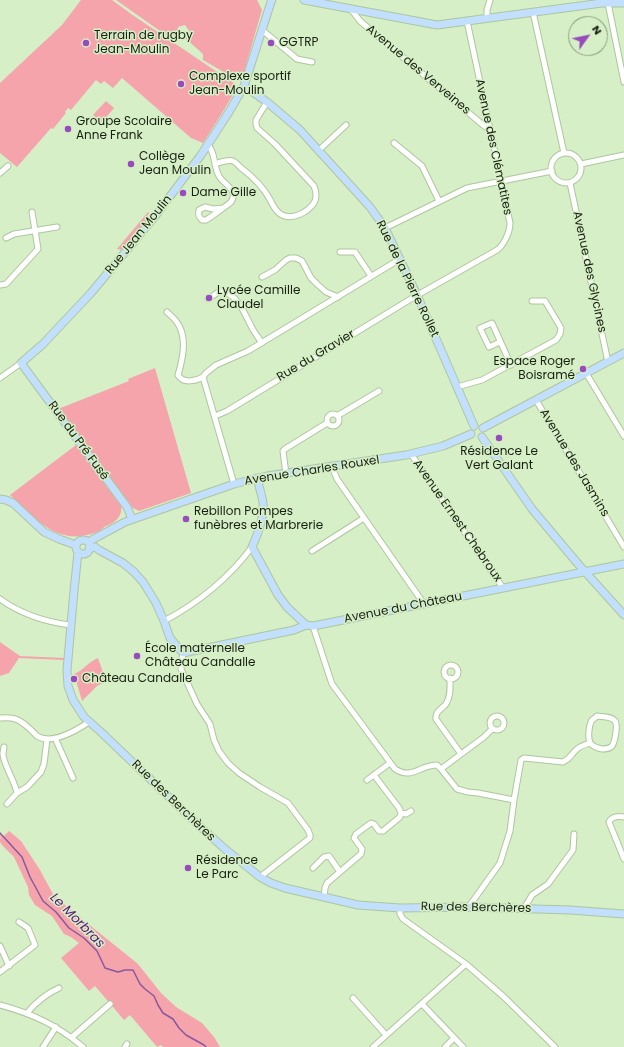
<!DOCTYPE html>
<html>
<head>
<meta charset="utf-8">
<style>
	body { margin:0 }
	#map { position:relative; width:624px; height:1047px; overflow:hidden; background:#d6efc6; font-family:Poppins,sans-serif }
	canvas { display:block }
	.north { position:absolute; left:568px; top:16px; width:40px; height:40px; box-sizing:border-box; background:#d6efc6; border:1px solid #8a9c7e; border-radius:50%; rotate:57deg; font-size:11px; font-weight:700; line-height:16px; text-align:center; color:#172011 }
	.north::after { content:''; display:block; margin:auto; width:14px; height:18px; background:#984bbd; clip-path:polygon(50% 0,100% 100%,50% 72%,0 100%) }
</style>
</head>
<body>
<div id="map">
<canvas width="624" height="1047"></canvas>
<div class="north">N</div>
</div>
<script>
const context = document.querySelector('canvas').getContext('2d');
context.lineJoin = 'round';
function fillPath(path, color) {
  context.fillStyle = color;
  context.fill(path, 'evenodd');
}
function stroke(path, color, width, dash) {
  context.strokeStyle = color;
  context.lineWidth = width;
  context.lineCap = dash ? 'butt' : 'round';
  context.setLineDash(dash || []);
  context.stroke(path);
}
function write(font, color, halo, rows, align = 'center') {
  context.font = font + ' Poppins,sans-serif';
  context.lineWidth = 3;
  context.setLineDash([]);
  context.textBaseline = 'middle';
  context.strokeStyle = halo;
  context.fillStyle = color;
  for (const [text, x, y, turn = 0] of rows) {
    context.save();
    context.translate(x, y);
    context.rotate((+turn || 0) * Math.PI / 180);
    context.textAlign = isNaN(turn) ? turn : align;
    if (halo) context.strokeText(text, 0, 0);
    context.fillText(text, 0, 0);
    context.restore();
  }
}
const green = new Path2D(`
	M 81,0 L 112,0 L 134,16 L 235,84 L 236,89 L 224,110 L 203,143 L 191,138 L 122,78 L 113,88 L 104,81 L 101,84 L 96,80 L 71,110 L 68,108 L 65,112 L 66,113 L 53,129 L 51,128 L 17,167 L 0,153 L 0,83 L 62,25 Z
	M 116,0 L 257,0 L 262,10 L 241,82 L 203,60 L 203,54 L 185,38 L 190,32 L 185,25 L 178,27 L 179,32 L 170,38 Z
	M 106,101 L 114,108 L 102,122 L 93,115 Z
	M 148,212 L 149,213 L 140,229 L 123,250 L 117,249 Z
	M 155,368 L 191,493 L 139,511 L 133,508 L 58,409 L 129,381 L 128,379 Z
	M 76,445 L 121,506 C 123,517 114,523 106,526 C 103,527 104,528 102,529 C 99,532 94,533 91,534 C 54,545 34,516 10,495 Z
	M 0,642 L 20,656 L 64,658 L 64,660 L 19,658 L 9,673 L 0,676 Z
	M 98,658 L 106,681 L 97,686 L 82,701 L 74,674 C 84,670 88,662 98,658 Z
	M 9,831 L 21,841 L 40,870 L 53,894 L 66,906 L 138,964 L 161,993 L 176,1007 L 202,1023 L 214,1037 L 220,1047 L 163,1047 L 161,1045 L 157,1047 L 130,1015 L 124,1020 L 95,986 L 89,991 L 61,958 L 79,943 L 71,937 L 64,934 L 52,916 L 35,905 L 29,895 L 28,887 L 14,857 L 2,845 L 0,842 L 0,839 L 1,838 L 0,836 L 0,833 L 3,837 Z`);
const stream = new Path2D(`
	M 0,833 L 22,857 L 30,877 L 43,901 L 56,912 L 69,928 L 84,938 L 97,951 L 105,968 L 118,972 L 125,970 L 133,970 L 140,984 L 145,989 L 154,996 L 158,1005 L 163,1013 L 173,1019 L 179,1028 L 186,1035 L 204,1045 L 206,1047`);
const street = new Path2D(`
	M 608,3 L 624,82
	M 351,9 L 360,21 L 483,125 L 487,128 L 489,127
	M 533,12 L 564,153
	M 487,18 L 487,10 L 490,0
	M 262,30 L 297,59 L 312,62
	M 394,143 L 422,166 L 439,201
	M 207,144 C 216,152 213,166 219,176 C 222,182 231,186 233,193 C 234,196 233,199 231,202 C 229,204 208,219 206,220 C 205,220 203,220 202,220 C 199,217 198,215 199,210 L 205,207 L 213,209 L 223,208
	M 318,151 L 346,125
	M551 168a15 15 0 1 1 30 0a15 15 0 1 1-30 0Z
	M 215,164 C 221,162 228,159 233,161 C 236,162 238,165 240,167 C 252,176 262,185 269,198 C 273,204 274,211 282,215 C 292,220 307,213 314,203 C 317,198 316,191 314,186 L 275,144 L 257,128 L 256,124 L 256,120 L 267,102
	M 581,164 L 624,155
	M 0,173 L 8,166
	M 570,183 L 608,362
	M 385,228 L 467,188 L 552,171
	M 6,238 L 14,234 L 57,227
	M 340,252 L 355,252 L 371,276
	M 262,277 L 275,270 L 286,260 L 290,258 L 296,258 L 302,261 L 311,278 L 317,284 L 326,292 L 338,297
	M 0,285 L 6,284 L 38,249 L 32,212
	M 208,299 L 220,291 C 237,293 244,312 251,326 C 254,332 258,337 262,343
	M 167,312 C 170,315 174,318 176,321 C 188,336 183,358 178,375 C 183,384 196,381 203,377
	M 500,342 L 489,347 L 480,328 L 492,323 L 511,365
	M 586,373 L 624,436
	M 203,377 L 206,373 L 216,365 L 248,351 L 400,259
	M 203,377 L 234,484
	M 0,378 L 21,363
	M 457,387 L 482,380 L 556,340 L 560,334 L 561,328 L 545,301 L 532,301
	M 536,400 L 624,547
	M327 420a6 6 0 1 1 12 0a6 6 0 1 1-12 0Z
	M 215,416 L 227,411 L 414,297 L 497,250 C 504,245 510,232 510,223 L 467,21
	M 337,416 L 379,391
	M 411,454 L 503,588
	M 332,467 L 337,479 L 424,604
	M 286,474 L 283,451 L 285,449 L 327,423
	M 312,551 L 364,518
	M 0,599 C 21,614 45,622 71,625
	M 164,621 C 200,602 228,579 252,547
	M 313,626 L 327,669 L 332,684 L 395,769 C 412,780 420,765 437,765 L 441,769 L 457,789 L 468,792 L 478,793 L 514,800
	M 183,653 L 181,666 L 181,669 L 197,704 L 210,724 L 214,740 L 219,751 L 228,763 L 239,773 L 260,787 L 288,803 L 308,830 L 310,835 L 310,838 L 260,877
	M444 672a7 7 0 1 1 14 0a7 7 0 1 1-14 0Z
	M 450,678 C 450,687 451,696 446,704 C 442,709 435,711 436,719 L 461,754
	M 597,716 C 603,717 611,716 615,721 C 618,725 615,744 611,747 C 608,749 604,749 602,749 C 597,748 594,747 591,744 C 587,739 589,725 592,720 C 594,719 596,717 597,716 Z
	M490 723a7 7 0 1 1 14 0a7 7 0 1 1-14 0Z
	M 0,718 C 15,717 19,719 30,729 C 32,731 35,734 37,736 C 52,745 77,730 89,722
	M 55,738 L 73,778
	M 4,747 C 4,747 3,753 3,753 C 2,762 15,781 17,793
	M 441,769 L 484,737 L 492,729
	M 367,780 L 390,763
	M 7,804 L 17,793 L 27,787 L 41,772 L 44,764 L 47,739
	M 401,813 L 406,814 L 411,811
	M 624,817 C 618,816 612,816 609,822 L 624,859
	M 313,868 L 324,857 L 329,856 L 340,872
	M 324,898 L 325,888 L 327,883 L 361,854 L 362,849 L 354,838 L 356,834 L 371,823 L 374,824 L 379,831 L 383,831 L 400,817 L 401,813 L 399,808 L 374,775
	M 470,907 L 470,905 L 500,863 L 510,831 L 514,800 L 521,760 L 524,758 L 563,762 C 570,759 570,756 575,751 C 579,746 584,745 590,743
	M 400,908 L 400,914 L 403,919 L 466,964 L 504,997 L 555,1047
	M 526,909 L 526,905 L 532,895 L 548,884 L 573,850 L 574,834
	M 0,946 L 9,966
	M 0,972 L 35,945 L 28,928 L 19,922
	M 353,998 L 386,1035
	M 422,1004 L 463,1047
	M 0,1005 C 33,1014 57,1025 83,1047
	M 27,1013 C 36,1002 46,994 59,988
	M 72,1037 L 110,1004
	M 43,1047 L 56,1027
	M 125,1047 L 127,1044
	M 373,1047 L 466,964
	M 445,1047 L 454,1038`);
const secondary = new Path2D(`
	M 304,0 L 437,25 L 602,3 L 624,3
	M 244,86 L 267,102 L 300,130 L 370,207 L 385,228 L 417,295 L 474,426
	M 483,428 L 624,353
	M 482,437 L 532,509 L 542,521 L 579,565 L 624,615
	M 257,478 C 259,487 262,495 263,503 C 264,518 258,534 252,547 L 278,595 L 287,607 L 306,625
	M 0,499 L 6,500 L 13,503 L 44,532 L 59,539 L 76,545
	M 132,519 L 127,507 L 21,363 L 43,344 L 91,293 L 156,215 L 201,155 L 229,112 L 244,86 L 271,2 L 272,0
	M76 547a7 7 0 1 1 14 0a7 7 0 1 1-14 0Z
	M 88,542 L 125,522 L 234,484 L 267,476 L 406,455 L 443,446 L 471,434
	M 89,548 L 95,547 L 99,550 L 123,563 L 134,572 L 143,582 L 156,603 L 164,621 L 170,638 L 183,653 L 294,630 L 306,625 L 313,626 L 624,564
	M 78,552 L 74,591 L 67,670 L 68,686 L 73,700 L 84,717 L 102,733 L 196,823 L 225,849 L 260,877 L 271,883 L 285,888 L 358,905 L 400,908 L 470,907 L 570,910 L 624,914`);
const markers = [
	[86,43,4,"#984bbd"],
	[271,43,4,"#984bbd"],
	[181,84,4,"#984bbd"],
	[68,129,4,"#984bbd"],
	[131,164,4,"#984bbd"],
	[183,193,4,"#984bbd"],
	[209,298,4,"#984bbd"],
	[583,369,4,"#984bbd"],
	[499,438,4,"#984bbd"],
	[186,519,4,"#984bbd"],
	[137,656,4,"#984bbd"],
	[74,679,4,"#984bbd"],
	[188,868,4,"#984bbd"]
];
const poiNames = [
	["Terrain de rugby",94,36],
	["Jean-Moulin",94,50],
	["GGTRP",279,43],
	["Complexe sportif",189,77],
	["Jean-Moulin",189,91],
	["Groupe Scolaire",76,122],
	["Anne Frank",76,136],
	["Collège",139,157],
	["Jean Moulin",139,171],
	["Dame Gille",191,193],
	["Lycée Camille",217,291],
	["Claudel",217,305],
	["Espace Roger",575,362,"right"],
	["Boisramé",575,376,"right"],
	["Résidence Le",499,452,"center"],
	["Vert Galant",499,466,"center"],
	["Rebillon Pompes",194,512],
	["funèbres et Marbrerie",194,526],
	["École maternelle",145,649],
	["Château Candalle",145,663],
	["Château Candalle",82,679],
	["Résidence",196,861],
	["Le Parc",196,875]
];
const streetNames = [
	["Avenue des Verveines",418,70,40],
	["Avenue des Clématites",493,147,78],
	["Rue Jean Moulin",139,235,-51],
	["Avenue des Glycines",589,272,78],
	["Rue de la Pierre Rollet",407,279,64],
	["Rue du Gravier",316,356,-31],
	["Rue du Pré Fusé",78,441,54],
	["Avenue des Jasmins",574,463,59],
	["Avenue Charles Rouxel",312,471,-9],
	["Avenue Ernest Chebroux",457,521,55],
	["Avenue du Château",403,608,-11],
	["Rue des Berchères",173,801,44],
	["Rue des Berchères",476,908,1]
];
const waterNames = [
	["Le Morbras",77,921,45]
];
fillPath(green, '#f5a4ac');
stroke(stream, '#87599e', 1.5);
stroke(street, '#aec69e', 7);
stroke(secondary, '#aec69e', 9);
stroke(street, '#fff', 5);
stroke(secondary, '#c2dffd', 7);
for (const [x, y, r, color] of markers) {
  const dot = new Path2D();
  dot.arc(x, y, r, 0, 2 * Math.PI);
  context.fillStyle = color;
  context.fill(dot);
  stroke(dot, '#d6efc6', 1.5);
}
write('12px', '#172011', '#d6efc6', poiNames, 'left');
write('12px', '#172011', '#d6efc6', streetNames);
write('italic 13px', '#5a1777', '#d6efc6', waterNames);
</script>
</body>
</html>
